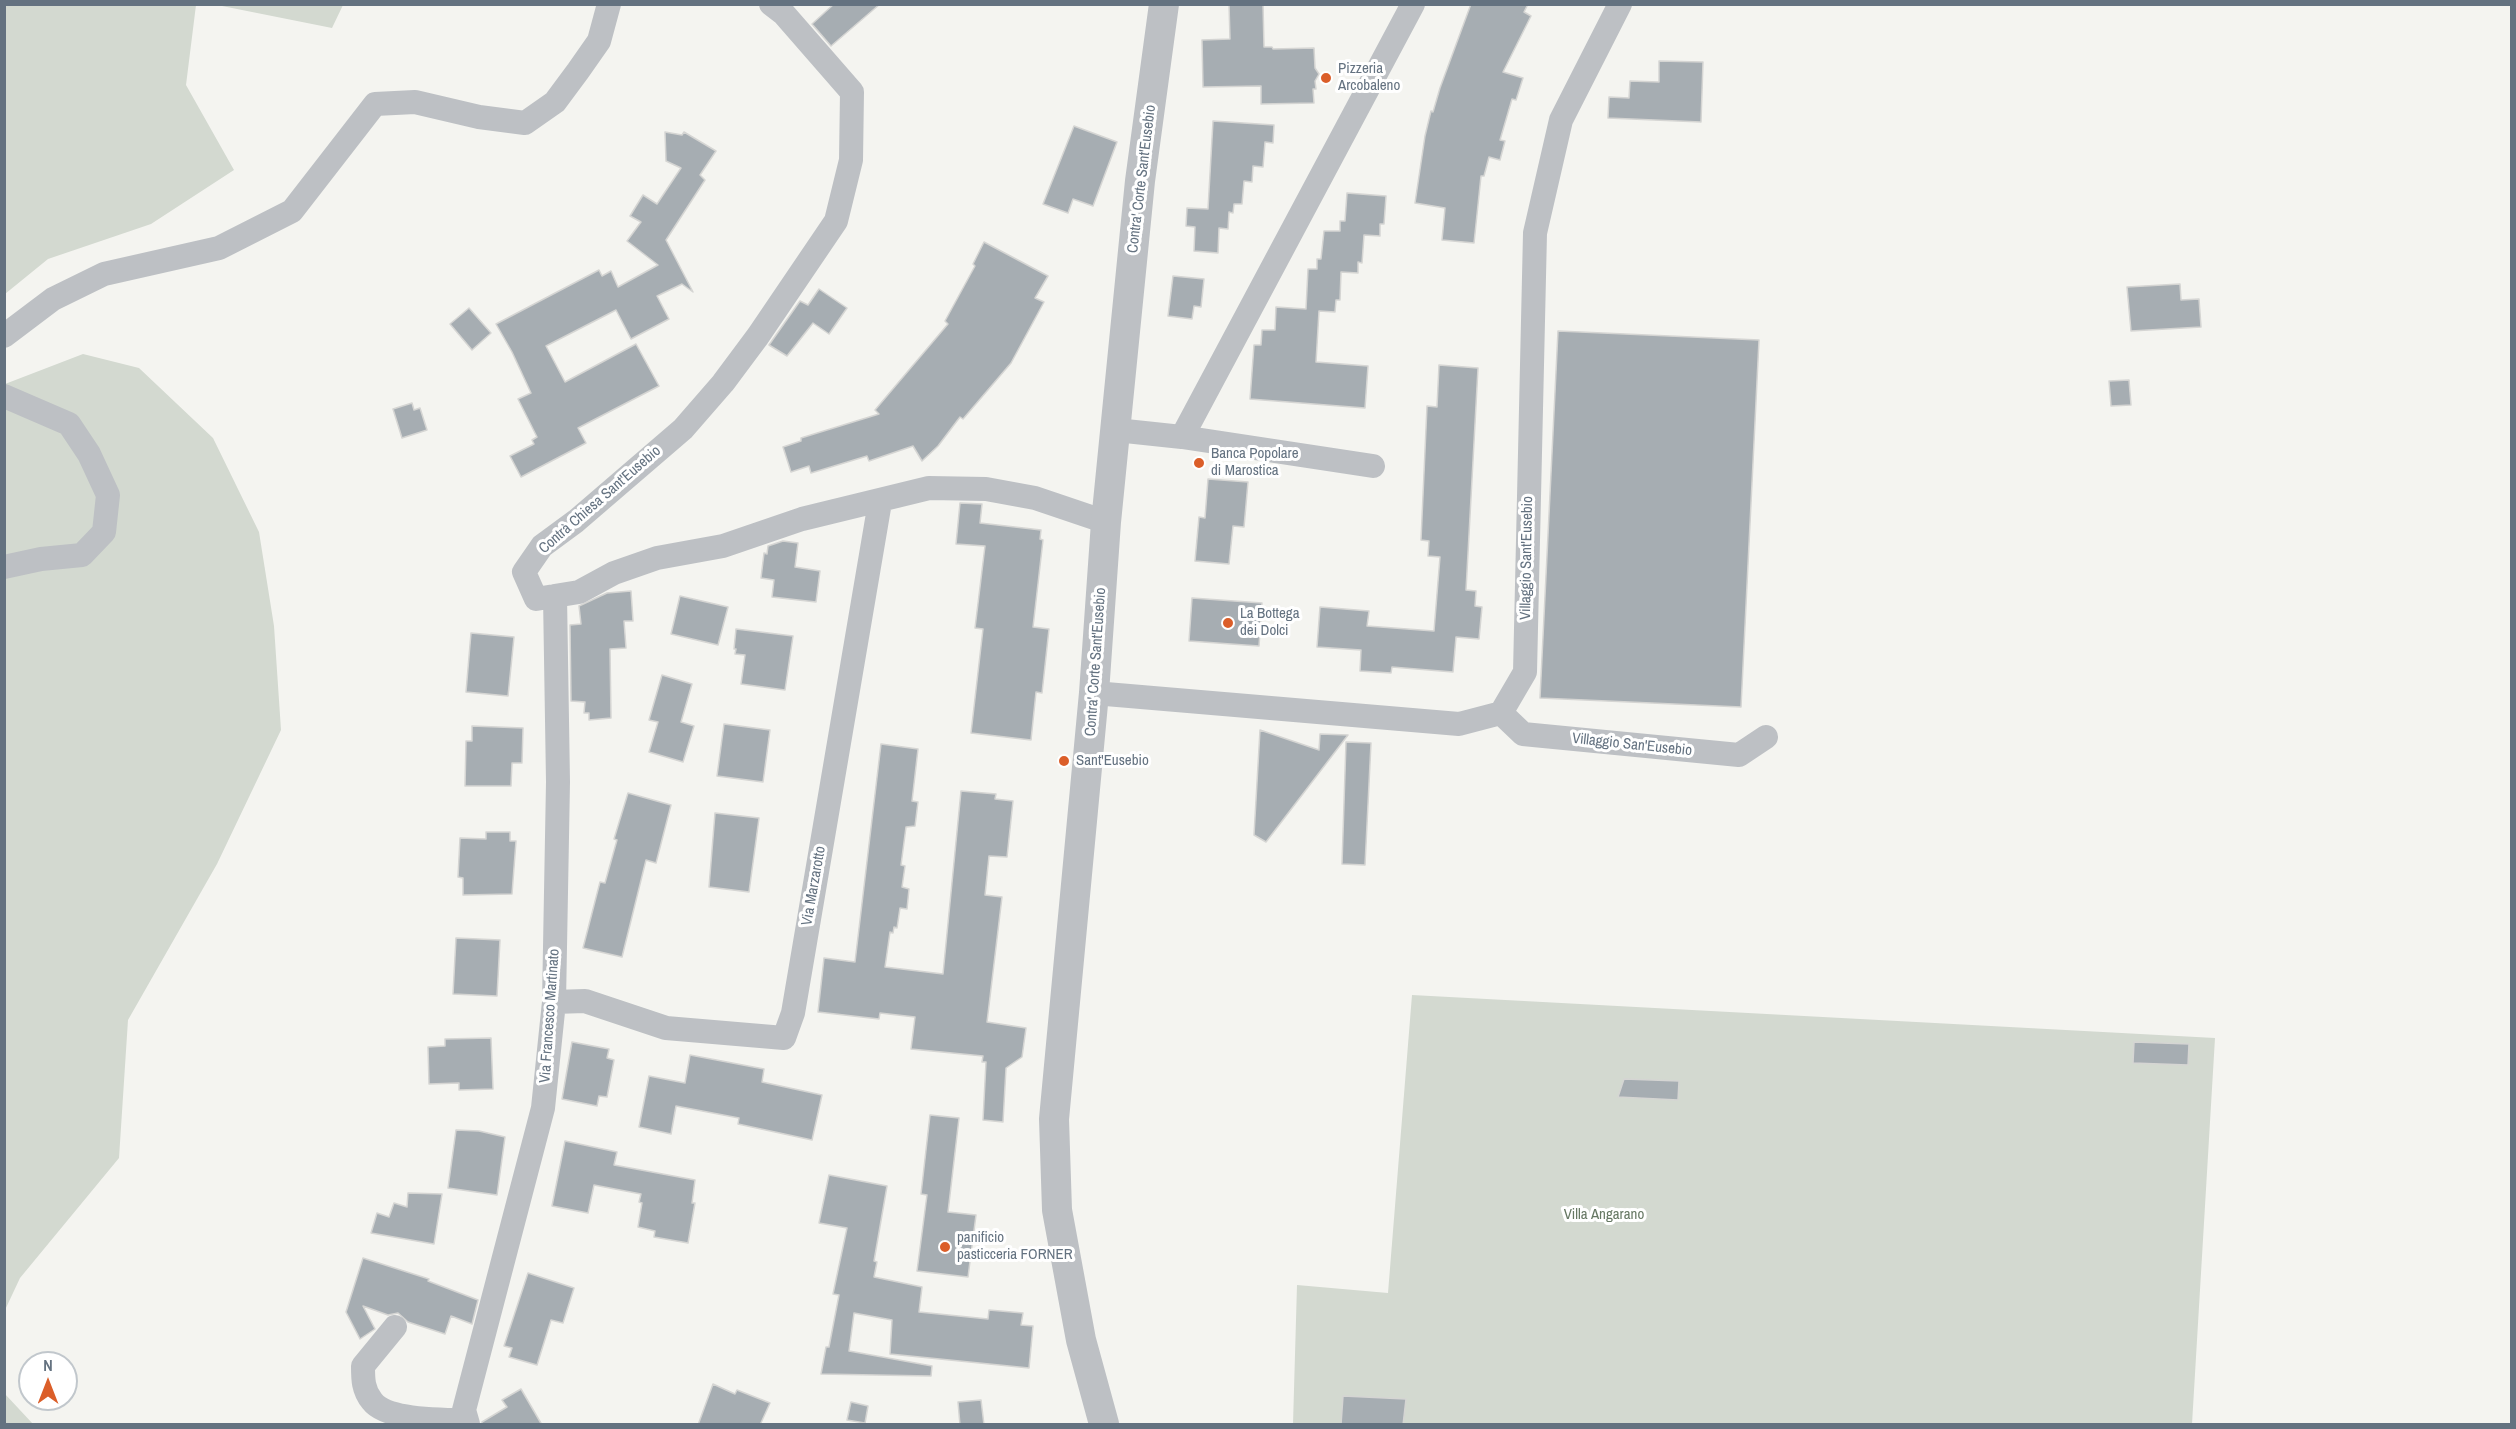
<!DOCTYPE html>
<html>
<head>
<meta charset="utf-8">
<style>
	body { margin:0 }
	#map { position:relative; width:2516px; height:1429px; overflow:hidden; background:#f4f4f0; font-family:"Archivo Narrow",sans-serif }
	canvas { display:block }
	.frame { position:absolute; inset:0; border:6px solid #647280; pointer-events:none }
	.north { position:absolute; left:18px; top:1351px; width:60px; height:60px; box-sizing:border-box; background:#fff; border:2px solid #c1c7cc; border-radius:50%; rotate:0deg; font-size:16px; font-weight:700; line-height:24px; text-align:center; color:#647280 }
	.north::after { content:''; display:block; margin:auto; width:21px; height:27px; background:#db5e29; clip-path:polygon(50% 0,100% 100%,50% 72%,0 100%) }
</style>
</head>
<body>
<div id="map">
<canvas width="2516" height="1429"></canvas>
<div class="frame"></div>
<div class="north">N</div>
</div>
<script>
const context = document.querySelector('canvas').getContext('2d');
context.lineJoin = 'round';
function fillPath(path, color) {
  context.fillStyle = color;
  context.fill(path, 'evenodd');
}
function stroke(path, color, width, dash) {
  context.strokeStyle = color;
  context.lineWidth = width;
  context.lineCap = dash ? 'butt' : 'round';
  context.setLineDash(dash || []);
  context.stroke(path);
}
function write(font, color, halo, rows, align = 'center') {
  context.font = font + ' "Archivo Narrow",sans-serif';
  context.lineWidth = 6;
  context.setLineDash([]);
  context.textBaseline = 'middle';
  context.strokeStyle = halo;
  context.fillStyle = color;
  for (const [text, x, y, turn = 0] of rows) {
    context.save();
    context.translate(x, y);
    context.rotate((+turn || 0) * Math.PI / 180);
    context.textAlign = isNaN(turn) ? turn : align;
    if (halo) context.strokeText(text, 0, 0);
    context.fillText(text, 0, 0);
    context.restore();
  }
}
const green = new Path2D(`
	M 5,4 L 196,5 L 186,85 L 234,170 L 151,224 L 48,259 L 5,294 Z
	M 217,5 L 343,5 L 332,28 Z
	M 83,354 L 139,368 L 213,438 L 259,532 L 274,626 L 281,730 L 217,864 L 128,1020 L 119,1158 L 20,1278 L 5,1310 L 5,384 Z
	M 1412,995 L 2215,1038 L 2192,1424 L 1293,1424 L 1297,1285 L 1388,1293 Z
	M 5,1394 L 33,1424 L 5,1424 Z`);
const building = new Path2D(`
	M 834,4 L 880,4 L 831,46 L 812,24 Z
	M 1229,4 L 1263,4 L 1264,47 L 1272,47 L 1273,49 L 1314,48 L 1315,68 L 1319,74 L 1315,81 L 1316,89 L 1313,89 L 1314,103 L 1261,104 L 1261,86 L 1203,87 L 1202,40 L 1230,39 Z
	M 1471,4 L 1528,4 L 1524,12 L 1531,16 L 1503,72 L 1523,78 L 1516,100 L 1512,99 L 1500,140 L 1505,141 L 1500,160 L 1489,157 L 1484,176 L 1481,176 L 1474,243 L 1442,240 L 1445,208 L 1415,203 L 1425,136 L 1431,111 L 1433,112 L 1440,88 Z
	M 1659,61 L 1703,62 L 1701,122 L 1608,118 L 1609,97 L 1629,98 L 1630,81 L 1659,82 Z
	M 1213,121 L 1274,125 L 1273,143 L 1265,142 L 1263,167 L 1253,166 L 1252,182 L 1244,181 L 1242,204 L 1234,204 L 1233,213 L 1229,212 L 1228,229 L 1219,228 L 1218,253 L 1194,251 L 1195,227 L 1186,226 L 1187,208 L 1208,209 Z
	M 1074,126 L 1117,142 L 1093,206 L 1073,199 L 1068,213 L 1043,204 Z
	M 665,132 L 682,135 L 684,132 L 716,151 L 700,175 L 705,180 L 666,240 L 693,292 L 682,284 L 657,296 L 669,319 L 631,339 L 616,310 L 546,346 L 565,382 L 636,344 L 659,386 L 578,428 L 586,443 L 521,477 L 510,456 L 534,444 L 532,440 L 537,437 L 518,399 L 531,393 L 512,352 L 496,324 L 599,270 L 602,276 L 611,271 L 618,287 L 658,265 L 627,241 L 641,222 L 630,216 L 643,195 L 657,204 L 681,168 L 666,161 Z
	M 1347,193 L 1386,196 L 1384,224 L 1380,224 L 1380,236 L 1364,235 L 1362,263 L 1358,262 L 1358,273 L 1341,272 L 1340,300 L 1336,300 L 1335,312 L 1319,311 L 1316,362 L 1368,366 L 1365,408 L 1250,399 L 1254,345 L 1261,345 L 1262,330 L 1275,330 L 1276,307 L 1306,309 L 1308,269 L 1317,269 L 1317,259 L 1321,259 L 1324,231 L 1340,231 L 1340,221 L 1345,221 Z
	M 984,242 L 1048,276 L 1035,298 L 1044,302 L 1011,363 L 963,419 L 960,417 L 938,446 L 922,461 L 913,446 L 869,461 L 867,456 L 811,473 L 809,466 L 791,472 L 783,447 L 801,441 L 801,438 L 879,414 L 875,410 L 948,324 L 945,321 L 975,266 L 973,264 Z
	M 1173,276 L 1204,279 L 1201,307 L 1194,306 L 1192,319 L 1168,316 Z
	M 2180,284 L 2181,300 L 2199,299 L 2201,327 L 2131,331 L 2127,287 Z
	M 819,289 L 847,308 L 829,334 L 813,323 L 787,356 L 769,345 L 800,301 L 808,305 Z
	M 469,308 L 491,333 L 472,350 L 450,324 Z
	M 1558,331 L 1759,340 L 1741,707 L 1540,698 Z
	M 1439,365 L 1478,368 L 1466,590 L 1476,591 L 1475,606 L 1482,607 L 1479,639 L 1456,637 L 1453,672 L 1392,667 L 1391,673 L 1360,671 L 1361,650 L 1317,647 L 1320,607 L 1369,611 L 1367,626 L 1434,631 L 1440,557 L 1428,556 L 1429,541 L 1421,540 L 1427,406 L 1437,407 Z
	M 2129,380 L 2131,405 L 2111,406 L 2109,381 Z
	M 412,403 L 414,410 L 420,408 L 427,430 L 402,438 L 393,409 Z
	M 1208,479 L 1248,482 L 1244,527 L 1233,526 L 1229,564 L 1195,561 L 1199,517 L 1205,518 Z
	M 960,503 L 982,504 L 980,523 L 1041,530 L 1040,539 L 1043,540 L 1033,627 L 1049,629 L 1042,693 L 1036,692 L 1031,740 L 971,733 L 983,629 L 975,628 L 985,546 L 956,544 Z
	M 783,541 L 798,543 L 795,567 L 820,571 L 816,602 L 772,597 L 774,580 L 761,578 L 764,553 L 767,554 L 768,546 Z
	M 631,591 L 633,621 L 624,621 L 626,648 L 610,649 L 611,718 L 589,720 L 589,713 L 584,713 L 585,702 L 571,701 L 570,625 L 581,624 L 579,606 L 607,593 Z
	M 680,596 L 728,607 L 718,645 L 671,634 Z
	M 1192,598 L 1262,603 L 1259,646 L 1189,641 Z
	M 736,629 L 793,636 L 785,690 L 741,684 L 745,655 L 735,654 L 736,649 L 734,649 Z
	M 471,633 L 514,637 L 508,696 L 466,692 Z
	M 662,675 L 692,684 L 681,722 L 694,726 L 683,762 L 649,752 L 658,722 L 649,720 Z
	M 724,724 L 770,730 L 763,782 L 717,776 Z
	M 472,726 L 523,728 L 522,763 L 512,763 L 511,786 L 465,786 L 466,741 L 472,741 Z
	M 1260,730 L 1319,750 L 1320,734 L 1348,735 L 1266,842 L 1254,835 Z
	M 1346,742 L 1371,743 L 1365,865 L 1342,864 Z
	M 881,744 L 918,749 L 912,801 L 918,802 L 915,826 L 906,827 L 901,865 L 905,866 L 902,887 L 909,889 L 907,909 L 900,908 L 897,928 L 894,927 L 893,933 L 890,932 L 885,967 L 943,974 L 961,791 L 996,794 L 995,799 L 1013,801 L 1007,857 L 989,856 L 985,895 L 1002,897 L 987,1022 L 1026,1028 L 1022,1057 L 1006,1068 L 1003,1122 L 983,1120 L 986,1062 L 982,1062 L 983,1056 L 911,1049 L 915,1017 L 880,1013 L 879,1019 L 818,1012 L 824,958 L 855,962 Z
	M 628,793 L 671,805 L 656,863 L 646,860 L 622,957 L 583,948 L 600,882 L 605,883 L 617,840 L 614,839 Z
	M 715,813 L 759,818 L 749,892 L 709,887 Z
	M 486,832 L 510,832 L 510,841 L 516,841 L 512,894 L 463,895 L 463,878 L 458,877 L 460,838 L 486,839 Z
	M 456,938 L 500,940 L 497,996 L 453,994 Z
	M 491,1038 L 493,1089 L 459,1090 L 459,1083 L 429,1084 L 428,1047 L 445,1046 L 445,1039 Z
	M 572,1042 L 609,1049 L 607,1058 L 614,1060 L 607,1097 L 599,1096 L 597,1106 L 562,1099 Z
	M 2134,1042 L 2189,1044 L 2188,1065 L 2133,1063 Z
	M 690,1055 L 764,1069 L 762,1082 L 822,1095 L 812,1140 L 738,1124 L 739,1118 L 676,1106 L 671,1134 L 639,1127 L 649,1076 L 685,1083 Z
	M 1624,1079 L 1679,1081 L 1678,1100 L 1618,1097 Z
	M 930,1115 L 959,1118 L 948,1212 L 976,1215 L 968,1277 L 917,1271 L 927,1195 L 921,1194 Z
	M 456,1130 L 479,1131 L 505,1137 L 497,1195 L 448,1188 Z
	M 565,1141 L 617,1152 L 614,1165 L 695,1180 L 692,1203 L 695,1203 L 688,1243 L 654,1237 L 655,1231 L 638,1227 L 642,1203 L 639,1202 L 641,1194 L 594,1185 L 588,1213 L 552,1206 Z
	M 829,1175 L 887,1186 L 874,1261 L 877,1262 L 874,1277 L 922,1287 L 919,1312 L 988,1319 L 989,1310 L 1023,1313 L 1021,1325 L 1033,1326 L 1029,1368 L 890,1354 L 892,1320 L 854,1313 L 849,1351 L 932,1366 L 931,1376 L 821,1374 L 826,1347 L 829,1347 L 839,1295 L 833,1294 L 847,1228 L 819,1223 Z
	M 408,1193 L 442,1194 L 434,1244 L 371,1233 L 377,1213 L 389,1217 L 394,1203 L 407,1207 Z
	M 363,1258 L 429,1279 L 428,1281 L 478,1300 L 472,1324 L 451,1316 L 445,1334 L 408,1322 L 398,1313 L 388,1315 L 363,1306 L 375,1329 L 360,1339 L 346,1312 Z
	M 528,1273 L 574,1288 L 563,1323 L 551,1320 L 537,1365 L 509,1357 L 512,1348 L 504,1346 Z
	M 713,1384 L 735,1394 L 737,1390 L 770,1403 L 760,1425 L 698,1425 Z
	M 521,1389 L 542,1425 L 482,1425 L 482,1422 L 507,1407 L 502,1400 Z
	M 1343,1396 L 1406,1399 L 1403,1425 L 1341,1425 Z
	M 981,1400 L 984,1425 L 960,1425 L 958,1402 Z
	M 851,1402 L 868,1406 L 865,1423 L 847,1420 Z`);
const minor = new Path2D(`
	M 771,4 L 784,14 L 852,92 L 851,160 L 836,221 L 758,336 L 723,383 L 683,429 L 576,521 L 542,546 L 524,572 L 536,599 L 579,592 L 614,573 L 657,558 L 723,546 L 802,519 L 929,488 L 986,489 L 1035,498 L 1106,522
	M 4,336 L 53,299 L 104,274 L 219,248 L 292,211 L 375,104 L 415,102 L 479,117 L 525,123 L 555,102 L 578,71 L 599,41 L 609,4
	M 4,396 L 69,424 L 89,454 L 108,495 L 104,532 L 82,555 L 41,559 L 4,567
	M 1116,430 L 1182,437 L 1413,4
	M 1182,437 L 1373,466
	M 1094,693 L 1459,724 L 1501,713 L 1525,672 L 1535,233 L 1561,120 L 1620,4
	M 1501,713 L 1523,734 L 1739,755 L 1766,737
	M 554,1002 L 585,1001 L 666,1028 L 784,1038 L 793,1013 L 880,502
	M 395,1327 L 363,1366 C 363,1379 363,1390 372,1401 C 386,1420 443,1420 465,1420
	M 468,1424 L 464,1410 L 543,1108 L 554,1002 L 558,782 L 555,596`);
const tertiary = new Path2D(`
	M 1104,1424 L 1081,1340 L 1057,1210 L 1054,1119 L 1094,693 L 1106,522 L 1140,181 L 1164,4`);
const markers = [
	[1326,78,6,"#db5e29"],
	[1199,463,6,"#db5e29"],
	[1228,623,6,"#db5e29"],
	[1064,761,6,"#db5e29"],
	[945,1247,6,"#db5e29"]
];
const poiNames = [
	["Pizzeria",1338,69],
	["Arcobaleno",1338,86],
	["Banca Popolare",1211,454],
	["di Marostica",1211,471],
	["La Bottega",1240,614],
	["dei Dolci",1240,631],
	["Sant'Eusebio",1076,761],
	["panificio",957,1238],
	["pasticceria FORNER",957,1255]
];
const streetNames = [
	["Contra' Corte Sant'Eusebio",1142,179,-83],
	["Contrà Chiesa Sant'Eusebio",600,500,-41],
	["Villaggio Sant'Eusebio",1527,558,-89],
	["Contra' Corte Sant'Eusebio",1096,662,-86],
	["Villaggio San'Eusebio",1632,745,6],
	["Via Marzarotto",814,886,-80],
	["Via Francesco Martinato",550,1016,-86]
];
const parkNames = [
	["Villa Angarano",1604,1215]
];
fillPath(green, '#d3d9d0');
fillPath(building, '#a6adb2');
stroke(building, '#d5d5d3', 1.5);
stroke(minor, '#bdc0c4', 24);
stroke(tertiary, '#bdc0c4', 30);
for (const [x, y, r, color] of markers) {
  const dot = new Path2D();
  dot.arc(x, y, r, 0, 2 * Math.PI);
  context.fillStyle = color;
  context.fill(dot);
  stroke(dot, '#fff', 2);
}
write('15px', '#647280', '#fff', poiNames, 'left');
write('15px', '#647280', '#fff', streetNames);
write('15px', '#667863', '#fff', parkNames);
</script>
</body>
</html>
